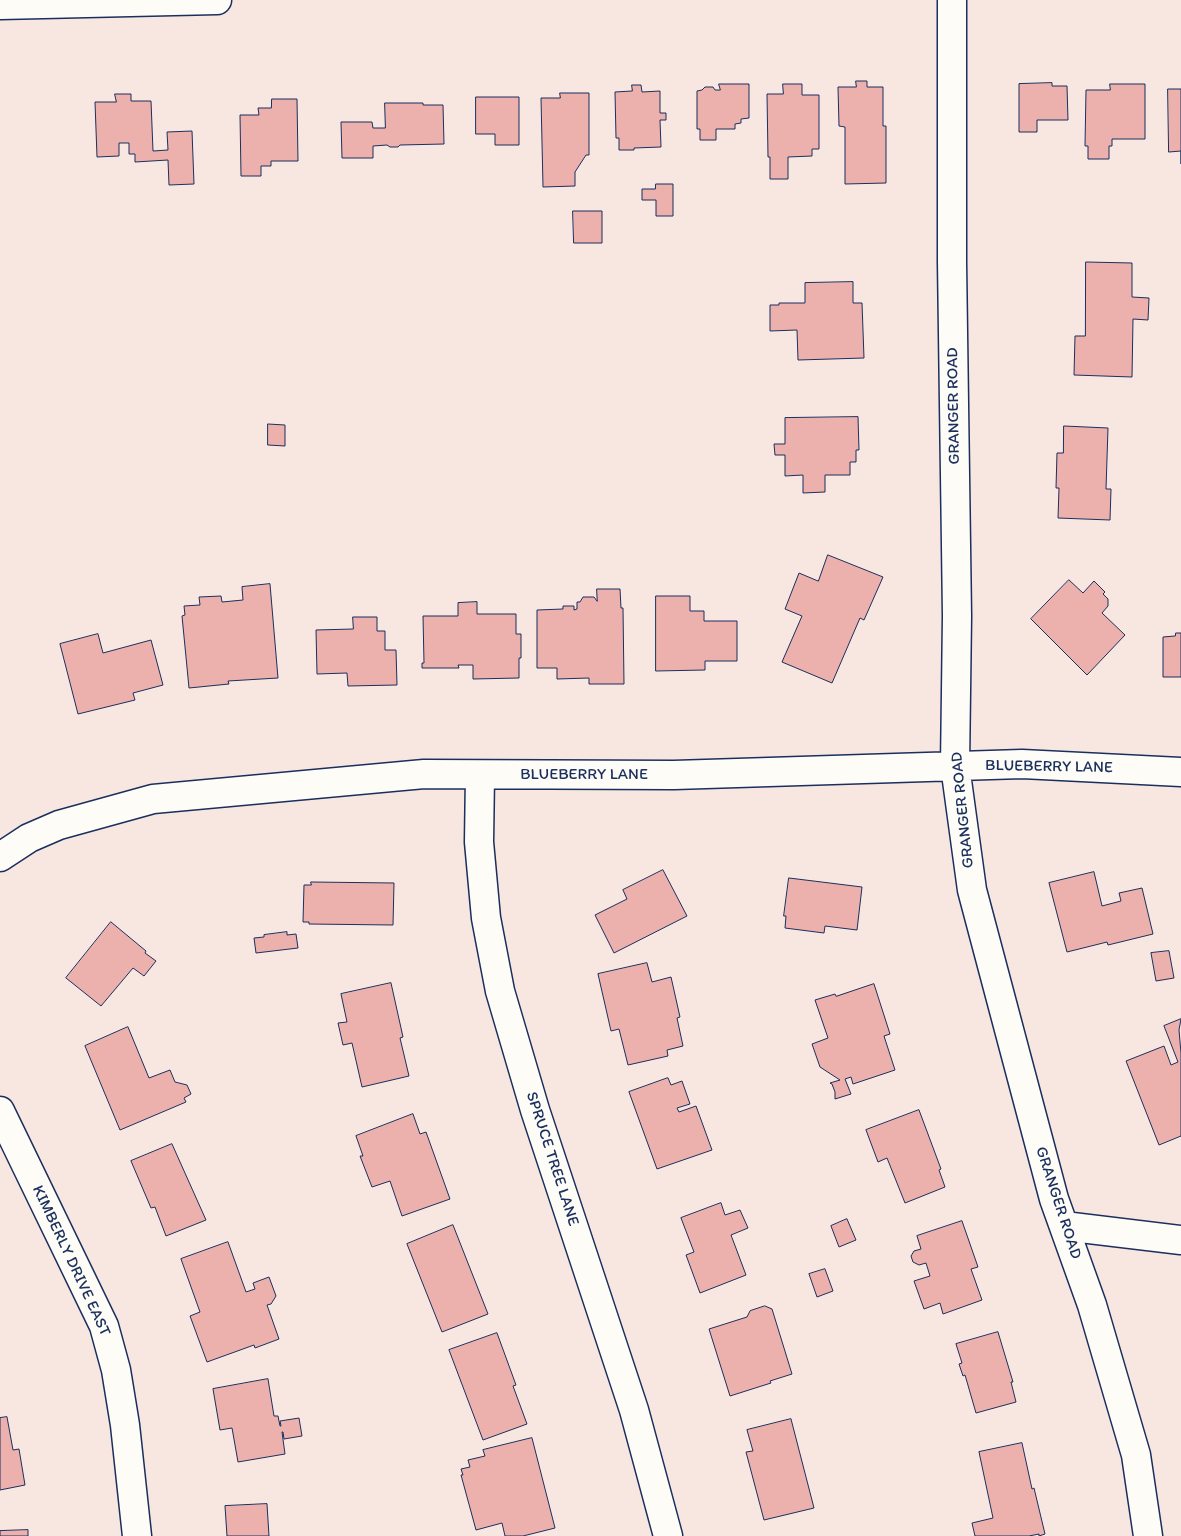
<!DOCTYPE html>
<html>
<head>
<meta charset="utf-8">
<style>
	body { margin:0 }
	canvas { display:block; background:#f8e6e0 }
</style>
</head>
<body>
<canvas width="1181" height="1536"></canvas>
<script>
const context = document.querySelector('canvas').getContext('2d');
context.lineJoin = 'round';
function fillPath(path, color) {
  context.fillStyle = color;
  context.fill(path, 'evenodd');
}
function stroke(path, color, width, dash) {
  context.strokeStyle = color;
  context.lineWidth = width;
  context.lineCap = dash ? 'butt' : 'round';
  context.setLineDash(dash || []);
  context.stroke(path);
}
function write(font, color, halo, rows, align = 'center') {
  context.font = font + ' Itim,sans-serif';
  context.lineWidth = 4.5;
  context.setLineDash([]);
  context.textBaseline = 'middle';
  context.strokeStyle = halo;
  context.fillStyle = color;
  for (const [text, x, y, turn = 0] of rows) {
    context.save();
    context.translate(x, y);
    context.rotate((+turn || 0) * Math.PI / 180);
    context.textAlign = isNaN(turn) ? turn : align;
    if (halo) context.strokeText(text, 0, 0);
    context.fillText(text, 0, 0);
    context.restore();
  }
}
const building = new Path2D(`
	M 856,81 L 867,81 L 867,87 L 883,87 L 883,126 L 886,126 L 886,183 L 845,184 L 845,127 L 839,126 L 838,87 L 856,87 Z
	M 1052,83 L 1052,86 L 1067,86 L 1068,120 L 1037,120 L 1037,132 L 1019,132 L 1019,84 Z
	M 719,84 L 749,84 L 749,118 L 741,119 L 741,123 L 735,124 L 735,129 L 716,129 L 716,140 L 700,140 L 700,129 L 697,129 L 697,91 L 702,90 L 705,87 L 713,87 L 715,90 L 720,90 Z
	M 783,84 L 802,84 L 802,95 L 819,95 L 819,149 L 812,149 L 812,156 L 788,157 L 788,179 L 770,179 L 770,157 L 768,157 L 767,94 L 783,94 Z
	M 1110,84 L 1145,84 L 1145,139 L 1112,139 L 1112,146 L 1109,146 L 1109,159 L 1088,159 L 1088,146 L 1085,146 L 1086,90 L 1110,90 Z
	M 632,85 L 641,85 L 642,92 L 660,91 L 660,113 L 666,113 L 666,120 L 660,120 L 661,147 L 634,148 L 634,150 L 619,150 L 619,138 L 616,138 L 615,92 L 632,91 Z
	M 1168,89 L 1181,89 L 1181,164 L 1181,151 L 1169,152 Z
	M 560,93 L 589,93 L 589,155 L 586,155 L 575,172 L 575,186 L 543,187 L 541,98 L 560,98 Z
	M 115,94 L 131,94 L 131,101 L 151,101 L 153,151 L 168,150 L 167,132 L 192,131 L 194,184 L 169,185 L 168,160 L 135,162 L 135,154 L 129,154 L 129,143 L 119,143 L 119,156 L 97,157 L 95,102 L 116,102 Z
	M 476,97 L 519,97 L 519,145 L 495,145 L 495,134 L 476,134 Z
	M 272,99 L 297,99 L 298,161 L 271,161 L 271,166 L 261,166 L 261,176 L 241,176 L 240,115 L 259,115 L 258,108 L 271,108 Z
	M 385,103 L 423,103 L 423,105 L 443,105 L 444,144 L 400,145 L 398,147 L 390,147 L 387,145 L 373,146 L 373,158 L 342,158 L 341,122 L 372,122 L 373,128 L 385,128 Z
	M 656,184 L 673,184 L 673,216 L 656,216 L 656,200 L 642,200 L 642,189 L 655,189 Z
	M 573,211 L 602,211 L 602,243 L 574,243 Z
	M 1086,262 L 1132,263 L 1132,297 L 1149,298 L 1148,320 L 1133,319 L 1132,377 L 1074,375 L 1075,336 L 1085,336 Z
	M 853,282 L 853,303 L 862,303 L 864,358 L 798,360 L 797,330 L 770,331 L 770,305 L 779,305 L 779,303 L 805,303 L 805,283 Z
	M 858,417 L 859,450 L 856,450 L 856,462 L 850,462 L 850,475 L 825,475 L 825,492 L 803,493 L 803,475 L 785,476 L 785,455 L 775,455 L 774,444 L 785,444 L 785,418 Z
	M 268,424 L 285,425 L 285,446 L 268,445 Z
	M 1064,426 L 1108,428 L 1106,489 L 1111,489 L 1110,520 L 1058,518 L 1059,488 L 1056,488 L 1057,453 L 1063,453 Z
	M 828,555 L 883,577 L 864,620 L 860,618 L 832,683 L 782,662 L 802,616 L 785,609 L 799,573 L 818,581 Z
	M 1069,580 L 1083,593 L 1094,581 L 1105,592 L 1103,594 L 1108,599 L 1108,606 L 1102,613 L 1125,635 L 1087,675 L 1031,619 Z
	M 270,584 L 278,678 L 228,681 L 229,684 L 189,688 L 182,616 L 185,615 L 184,606 L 200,605 L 199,597 L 221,596 L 222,602 L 243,600 L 242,587 Z
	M 597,589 L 620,589 L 621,608 L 623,608 L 624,684 L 589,684 L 589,678 L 557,679 L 557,668 L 537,668 L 537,610 L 563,609 L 563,606 L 574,606 L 574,610 L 577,609 L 577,602 L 580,602 L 583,597 L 594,597 L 597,601 Z
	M 656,596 L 690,596 L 690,611 L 704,611 L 704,621 L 737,621 L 737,661 L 705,661 L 705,670 L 656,671 Z
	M 477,602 L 477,614 L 516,614 L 516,634 L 521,634 L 521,658 L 519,658 L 519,678 L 473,679 L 473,665 L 458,665 L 459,668 L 422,668 L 422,663 L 424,663 L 423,616 L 458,616 L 458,603 Z
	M 353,617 L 377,617 L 377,631 L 385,631 L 385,650 L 396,650 L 397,685 L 348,686 L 347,673 L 317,674 L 316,630 L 353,629 Z
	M 1176,633 L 1181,633 L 1181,677 L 1163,677 L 1163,637 L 1175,636 Z
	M 98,634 L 103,653 L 151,640 L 163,685 L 133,693 L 135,700 L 78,714 L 60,644 Z
	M 663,870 L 687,916 L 614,953 L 595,915 L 627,899 L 623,890 Z
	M 1094,872 L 1102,906 L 1121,901 L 1119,893 L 1142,888 L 1153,934 L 1108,945 L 1107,942 L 1067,952 L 1049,883 Z
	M 789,878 L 862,887 L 857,930 L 825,926 L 824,933 L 785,928 L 786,916 L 784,916 Z
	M 311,882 L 394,883 L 393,925 L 309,924 L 309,922 L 303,922 L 304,885 L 311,885 Z
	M 111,922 L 146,951 L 145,953 L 156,961 L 144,976 L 133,968 L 101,1006 L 66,978 Z
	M 287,932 L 287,935 L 296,934 L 298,948 L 256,953 L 254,938 L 264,937 L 264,935 Z
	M 1169,951 L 1174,978 L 1156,981 L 1151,953 Z
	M 647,963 L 652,982 L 671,977 L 680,1017 L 677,1018 L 683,1046 L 667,1050 L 668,1056 L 628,1065 L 619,1029 L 611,1031 L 598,974 Z
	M 391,983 L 403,1037 L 400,1038 L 409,1076 L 362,1087 L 352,1043 L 343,1045 L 338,1023 L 347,1022 L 341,994 Z
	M 874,984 L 890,1034 L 884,1036 L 895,1070 L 853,1084 L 851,1077 L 845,1079 L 851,1094 L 835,1099 L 835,1092 L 832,1084 L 830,1083 L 840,1080 L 820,1067 L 812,1044 L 828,1038 L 815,1000 L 835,994 L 836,996 Z
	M 1181,1019 L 1179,1030 L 1181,1053 L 1181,1136 L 1159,1145 L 1126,1061 L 1164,1046 L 1171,1065 L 1178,1062 L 1164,1026 Z
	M 128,1027 L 149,1078 L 170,1070 L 175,1082 L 187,1085 L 191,1094 L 184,1098 L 186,1102 L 120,1130 L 85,1046 Z
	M 668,1078 L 671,1085 L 682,1081 L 690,1104 L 677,1108 L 679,1112 L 696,1106 L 712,1150 L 657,1169 L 629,1092 Z
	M 919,1110 L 941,1169 L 939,1170 L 945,1187 L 905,1203 L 887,1158 L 878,1162 L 866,1130 Z
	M 413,1114 L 420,1134 L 426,1132 L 450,1199 L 402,1216 L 390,1181 L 372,1187 L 360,1156 L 363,1156 L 356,1136 Z
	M 172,1144 L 206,1220 L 166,1236 L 155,1207 L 151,1208 L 131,1161 Z
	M 721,1203 L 725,1215 L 740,1210 L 748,1228 L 731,1235 L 746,1275 L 700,1293 L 686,1255 L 694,1252 L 681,1218 Z
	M 847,1219 L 856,1240 L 839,1247 L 831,1226 Z
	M 962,1221 L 978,1267 L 971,1269 L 982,1300 L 943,1314 L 940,1303 L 924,1309 L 914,1281 L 930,1276 L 926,1263 L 919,1265 L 913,1262 L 911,1256 L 914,1251 L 921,1249 L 917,1236 Z
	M 453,1225 L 488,1314 L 442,1332 L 407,1244 Z
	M 228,1242 L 246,1292 L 255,1289 L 253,1283 L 269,1277 L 276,1296 L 271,1304 L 267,1305 L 279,1339 L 255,1348 L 254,1345 L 207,1362 L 190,1316 L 200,1312 L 181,1259 Z
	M 825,1269 L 833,1291 L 817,1297 L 809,1274 Z
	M 765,1306 L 772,1309 L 792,1374 L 770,1381 L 771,1383 L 730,1396 L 709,1329 L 747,1317 L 750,1311 Z
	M 998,1332 L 1013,1382 L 1011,1382 L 1016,1402 L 976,1413 L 965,1375 L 963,1376 L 959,1364 L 962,1363 L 956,1344 Z
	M 497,1333 L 516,1385 L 513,1386 L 527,1424 L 483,1440 L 449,1350 Z
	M 268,1379 L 274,1416 L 278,1416 L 280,1426 L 281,1426 L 280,1421 L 299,1418 L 302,1436 L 284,1439 L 283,1432 L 282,1432 L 285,1454 L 238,1462 L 232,1428 L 220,1430 L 213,1389 Z
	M 7,1417 L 13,1450 L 19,1449 L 25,1485 L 0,1490 L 0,1418 Z
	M 791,1419 L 814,1508 L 764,1520 L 746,1452 L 753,1451 L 747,1430 Z
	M 532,1438 L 555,1528 L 523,1536 L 505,1536 L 502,1523 L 476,1530 L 461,1475 L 463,1475 L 461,1469 L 470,1467 L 468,1460 L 485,1456 L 483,1450 Z
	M 1022,1443 L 1032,1489 L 1034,1488 L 1045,1534 L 1039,1536 L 1039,1534 L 1029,1536 L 975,1536 L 972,1523 L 993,1518 L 979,1452 Z
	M 267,1504 L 269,1536 L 227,1536 L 225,1506 Z
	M 28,1530 L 28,1536 L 0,1536 L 0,1531 Z`);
const minor = new Path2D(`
	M 952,0 L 952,262 L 957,616 L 955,766 L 972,890 L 1054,1199 L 1092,1305 L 1136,1455 L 1148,1536
	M 0,5 L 217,0
	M 480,775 L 479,842 L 486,918 L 500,991 L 535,1110 L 634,1410 L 668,1536
	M 0,857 L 29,838 L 59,825 L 153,799 L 424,774 L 674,775 L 1022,764 L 1181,772
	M 0,1111 L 104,1326 L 116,1370 L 125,1425 L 137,1536
	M 1064,1226 L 1181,1240`);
const streetNames = [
	["GRANGER ROAD",954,406,-91],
	["BLUEBERRY LANE",1049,767,1],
	["BLUEBERRY LANE",584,775],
	["GRANGER ROAD",963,810,-96],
	["SPRUCE TREE LANE",552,1159,72],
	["GRANGER ROAD",1058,1203,72],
	["KIMBERLY DRIVE EAST",71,1261,65]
];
fillPath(building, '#ecb1ac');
stroke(building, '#1b2f5e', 1);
stroke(minor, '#1b2f5e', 31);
stroke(minor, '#fdfcf7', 28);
write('16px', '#1b2f5e', '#fdfcf7', streetNames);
</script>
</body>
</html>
